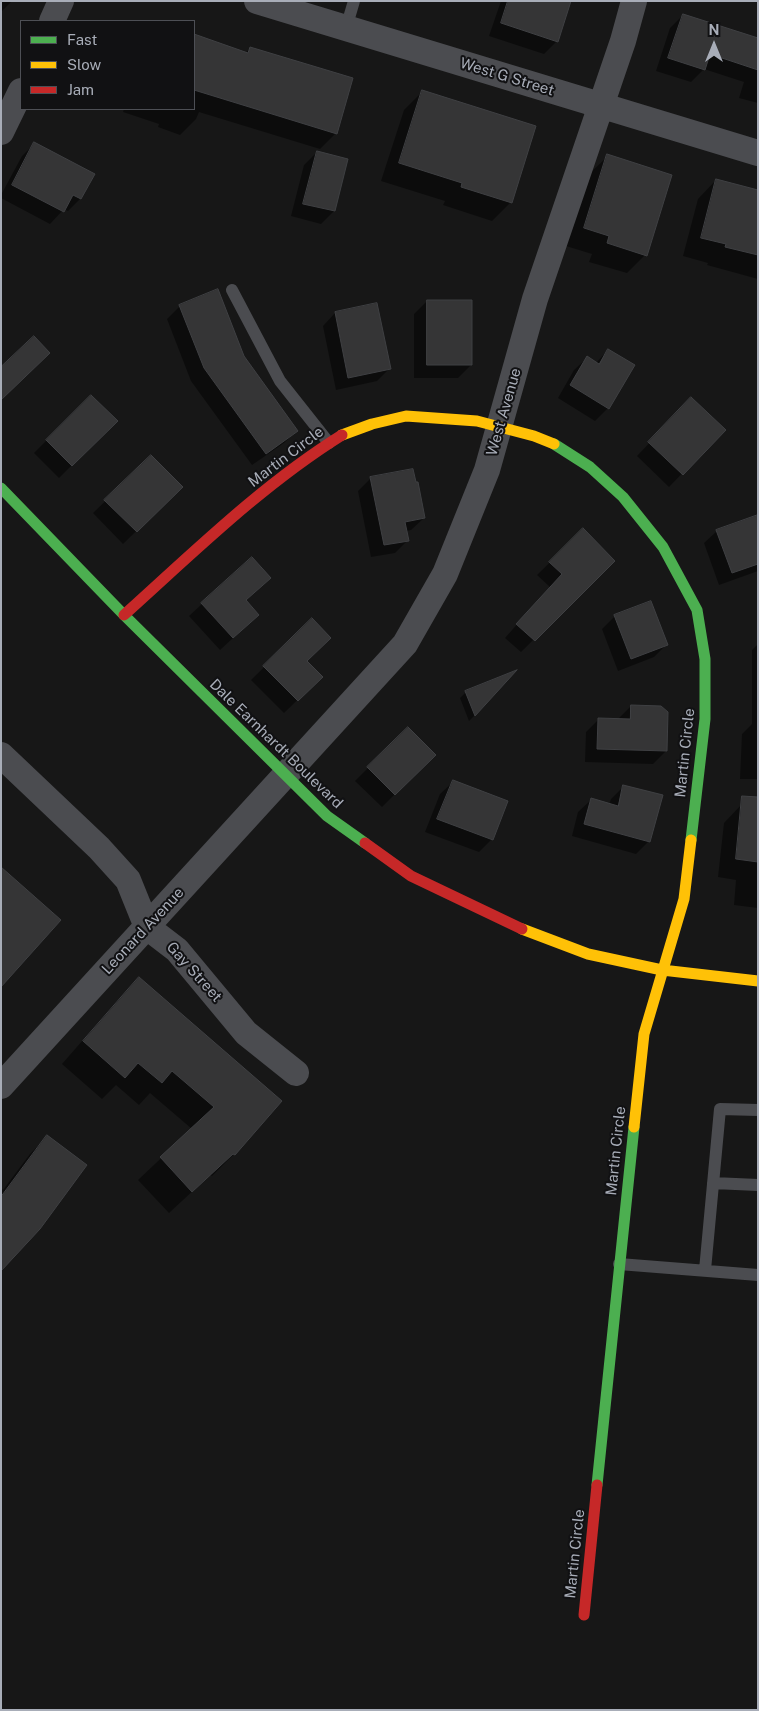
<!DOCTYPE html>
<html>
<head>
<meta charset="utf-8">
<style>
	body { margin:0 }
	#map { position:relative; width:759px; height:1711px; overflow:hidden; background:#171717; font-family:"Public Sans",sans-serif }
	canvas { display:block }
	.frame { position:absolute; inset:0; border:2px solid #a8adb8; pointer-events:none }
	.legend { position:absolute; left:20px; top:20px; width:175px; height:90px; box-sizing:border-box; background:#111113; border:1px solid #4d4f55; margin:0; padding:6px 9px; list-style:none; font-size:15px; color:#a8adb8 }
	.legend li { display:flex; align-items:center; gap:10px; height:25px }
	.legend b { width:25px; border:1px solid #4d4f55 }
	.north { position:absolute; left:689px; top:20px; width:50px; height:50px; -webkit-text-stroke:4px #111113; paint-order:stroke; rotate:0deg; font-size:14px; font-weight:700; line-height:20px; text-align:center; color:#a8adb8 }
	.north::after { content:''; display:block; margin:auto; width:18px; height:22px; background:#a8adb8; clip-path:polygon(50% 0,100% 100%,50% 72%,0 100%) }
</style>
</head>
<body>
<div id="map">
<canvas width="759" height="1711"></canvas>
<div class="frame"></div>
<ul class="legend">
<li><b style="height:6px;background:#4caf50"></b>Fast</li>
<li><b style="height:6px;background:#ffc107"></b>Slow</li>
<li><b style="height:6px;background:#c62828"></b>Jam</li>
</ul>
<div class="north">N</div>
</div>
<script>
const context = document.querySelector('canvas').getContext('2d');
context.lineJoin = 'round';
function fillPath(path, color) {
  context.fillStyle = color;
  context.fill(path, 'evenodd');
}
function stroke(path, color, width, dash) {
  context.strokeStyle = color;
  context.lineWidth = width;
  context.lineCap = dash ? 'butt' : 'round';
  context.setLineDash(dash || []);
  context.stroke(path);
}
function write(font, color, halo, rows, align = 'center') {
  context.font = font + ' "Public Sans",sans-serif';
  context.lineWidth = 4;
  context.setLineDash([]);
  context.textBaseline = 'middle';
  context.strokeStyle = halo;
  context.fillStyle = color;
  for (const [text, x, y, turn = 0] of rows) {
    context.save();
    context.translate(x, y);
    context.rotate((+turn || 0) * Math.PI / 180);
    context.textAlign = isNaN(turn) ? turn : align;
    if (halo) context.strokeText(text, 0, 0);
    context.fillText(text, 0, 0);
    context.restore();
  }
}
const shadow = new Path2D(`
	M 1,1 L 12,1 L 2,11 Z
	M 501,1 L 570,1 L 557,41 L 544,54 L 489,36 Z
	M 683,15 L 758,42 L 758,103 L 739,98 L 744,82 L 704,69 L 691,82 L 656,71 L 670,28 Z
	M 194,36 L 245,54 L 250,48 L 336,133 L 320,149 L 199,112 L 196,119 L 180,135 L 158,127 L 159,124 L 123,112 L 124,109 L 194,109 Z
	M 422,92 L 511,202 L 492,221 L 443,205 L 445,201 L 381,181 L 404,110 Z
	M 35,143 L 80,199 L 68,211 L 64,209 L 50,224 L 1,198 L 1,195 L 22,156 Z
	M 317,152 L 347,160 L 334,211 L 321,224 L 291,216 L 304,165 Z
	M 608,156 L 645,255 L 627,273 L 589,262 L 592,254 L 566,246 L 589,174 Z
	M 716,180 L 758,191 L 758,279 L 707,265 L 708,263 L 683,256 L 698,199 Z
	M 427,301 L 471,365 L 458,378 L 414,378 L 414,314 Z
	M 180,306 L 243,357 L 296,431 L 284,443 L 252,465 L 191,381 L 167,319 Z
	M 335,313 L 390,368 L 377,381 L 336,390 L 323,326 Z
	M 608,350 L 633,365 L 608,408 L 595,421 L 558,398 L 574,370 L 587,358 L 596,363 Z
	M 91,396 L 116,421 L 59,478 L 34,453 Z
	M 679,412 L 724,430 L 669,487 L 637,456 Z
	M 151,457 L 181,487 L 123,544 L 93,513 Z
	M 371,478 L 424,518 L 411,530 L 406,531 L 408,540 L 395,553 L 371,557 L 358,491 Z
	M 758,516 L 758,571 L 719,585 L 704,543 L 717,531 Z
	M 583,530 L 613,561 L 521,652 L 505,638 L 550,587 L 537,575 Z
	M 245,601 L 258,615 L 220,650 L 189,616 L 202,604 Z
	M 615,616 L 667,644 L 654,657 L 618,671 L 602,629 Z
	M 312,620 L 306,661 L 321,677 L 284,713 L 251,680 Z
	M 758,644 L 758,779 L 740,779 L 742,734 L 752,724 L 752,650 Z
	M 512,673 L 474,716 L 469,721 L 460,698 L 466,692 Z
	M 631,706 L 666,751 L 653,764 L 585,762 L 586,732 L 598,720 L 618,719 Z
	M 408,728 L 434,755 L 382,807 L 355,781 Z
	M 453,782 L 506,802 L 491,840 L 479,852 L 425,832 L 440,794 Z
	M 624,786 L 649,841 L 636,854 L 572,836 L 578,812 L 591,800 L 609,805 L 611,799 Z
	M 742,804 L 758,806 L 758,908 L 734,905 L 736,880 L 718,877 L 724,823 Z
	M 139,979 L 280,1101 L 234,1154 L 212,1176 L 210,1175 L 169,1213 L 138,1180 L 192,1129 L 150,1093 L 139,1105 L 116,1085 L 102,1099 L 62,1064 L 117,1001 Z
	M 47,1137 L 1,1268 L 1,1188 L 3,1190 L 30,1154 Z`);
const building = new Path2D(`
	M 508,1 L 571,1 L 558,42 L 501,23 Z
	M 683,14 L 758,38 L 758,70 L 710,54 L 705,70 L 668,58 Z
	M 194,34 L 248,53 L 250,47 L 353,78 L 337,134 L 194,90 Z
	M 422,90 L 536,126 L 512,203 L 461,187 L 462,183 L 399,163 Z
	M 34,142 L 95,174 L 81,199 L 73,195 L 64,212 L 12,185 Z
	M 317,151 L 348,159 L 335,211 L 303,204 Z
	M 607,154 L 672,175 L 647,256 L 607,243 L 609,236 L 584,228 Z
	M 716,179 L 758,190 L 758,255 L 725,247 L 726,244 L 701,238 Z
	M 218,289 L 244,356 L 298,431 L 266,454 L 204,368 L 179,305 Z
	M 427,300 L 472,300 L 472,365 L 427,365 Z
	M 377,303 L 391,369 L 348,378 L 335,312 Z
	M 34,336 L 50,353 L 1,400 L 1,367 Z
	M 608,349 L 635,365 L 609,409 L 570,385 L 587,356 L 599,364 Z
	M 91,395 L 118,421 L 72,466 L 46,440 Z
	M 691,397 L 726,430 L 683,475 L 648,442 Z
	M 151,455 L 183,487 L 137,532 L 104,500 Z
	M 413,469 L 416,482 L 418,482 L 425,518 L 405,522 L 409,541 L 384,545 L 370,477 Z
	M 758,515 L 758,564 L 732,573 L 716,530 Z
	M 583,528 L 615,561 L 535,641 L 516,624 L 562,574 L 549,562 Z
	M 252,557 L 271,578 L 246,600 L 259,615 L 233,638 L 201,603 Z
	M 651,601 L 668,645 L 631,659 L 614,615 Z
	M 312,618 L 331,638 L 307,661 L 323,677 L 298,701 L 263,666 Z
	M 517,670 L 475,716 L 465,691 Z
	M 631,705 L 661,706 L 668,712 L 667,751 L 597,749 L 598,718 L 630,719 Z
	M 408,727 L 436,755 L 395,795 L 367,767 Z
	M 453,780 L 508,801 L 493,840 L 437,819 Z
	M 623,785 L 663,795 L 650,842 L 584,824 L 591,798 L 618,806 Z
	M 742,796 L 758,797 L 758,862 L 736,859 Z
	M 1,867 L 61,920 L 1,987 Z
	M 139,977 L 282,1101 L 235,1155 L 233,1154 L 192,1192 L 160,1157 L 214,1107 L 172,1071 L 162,1083 L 138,1063 L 125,1078 L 83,1041 Z
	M 47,1135 L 87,1165 L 40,1229 L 1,1271 L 1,1197 Z`);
const lane = new Path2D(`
	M 346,28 L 354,1
	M 232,290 L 280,381 L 329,443
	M 713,1183 L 758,1185
	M 619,1264 L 758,1275
	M 705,1270 L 720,1109 L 758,1110`);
const street = new Path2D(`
	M 257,1 L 758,153
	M 52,21 L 61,1
	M 1,132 L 21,91
	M 1,755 L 99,848 L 128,880 L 147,927 L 177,950 L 246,1033 L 296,1073
	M 1,1086 L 405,644 L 445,574 L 487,470 L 535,299 L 623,41 L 634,1`);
const fast = new Path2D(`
	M 554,444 L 590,467 L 623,497 L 663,547 L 697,610 L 705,659 L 705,719 L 691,840
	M 1,488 L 124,615 L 327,816 L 365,843
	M 597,1485 L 634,1127`);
const slow = new Path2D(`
	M 342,435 L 372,424 L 406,416 L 477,421 L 534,436 L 554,444
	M 522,929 L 588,954 L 662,970 L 758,981
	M 634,1127 L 644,1034 L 684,899 L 691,840`);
const jam = new Path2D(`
	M 124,615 C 194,552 262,485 342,435
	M 365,843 L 411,876 L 522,929
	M 584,1615 L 597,1485`);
const streetNames = [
	["West G Street",507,77,17],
	["West Avenue",504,412,-74],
	["Martin Circle",286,457,-37],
	["Dale Earnhardt Boulevard",276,744,44],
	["Martin Circle",685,753,-84],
	["Leonard Avenue",143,931,-47],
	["Gay Street",194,972,48],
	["Martin Circle",616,1151,-84],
	["Martin Circle",575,1554,-84]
];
fillPath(shadow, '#0007');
fillPath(building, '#353536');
stroke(building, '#3f4043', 1);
stroke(lane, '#4b4c50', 12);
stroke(street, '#4b4c50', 26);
stroke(fast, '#4caf50', 11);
stroke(slow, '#ffc107', 11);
stroke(jam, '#c62828', 11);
write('15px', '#a8adb8', '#111113', streetNames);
</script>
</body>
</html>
